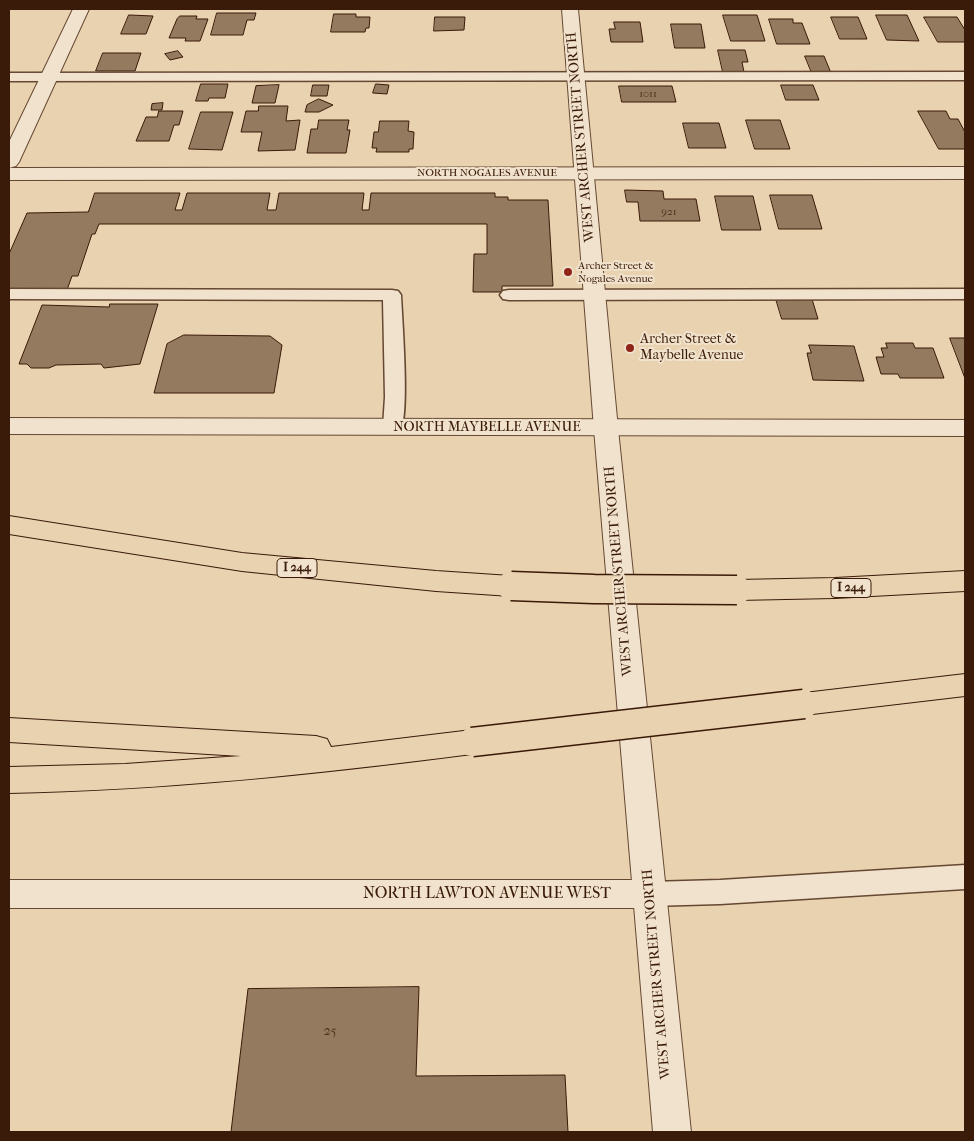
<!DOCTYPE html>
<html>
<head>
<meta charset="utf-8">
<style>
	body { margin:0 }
	#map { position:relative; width:974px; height:1141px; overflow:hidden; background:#e8d2b0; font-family:"IM FELL French Canon",serif }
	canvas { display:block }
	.frame { position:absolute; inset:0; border:10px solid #3a1a08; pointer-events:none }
</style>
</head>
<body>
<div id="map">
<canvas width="974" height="1141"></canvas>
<div class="frame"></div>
</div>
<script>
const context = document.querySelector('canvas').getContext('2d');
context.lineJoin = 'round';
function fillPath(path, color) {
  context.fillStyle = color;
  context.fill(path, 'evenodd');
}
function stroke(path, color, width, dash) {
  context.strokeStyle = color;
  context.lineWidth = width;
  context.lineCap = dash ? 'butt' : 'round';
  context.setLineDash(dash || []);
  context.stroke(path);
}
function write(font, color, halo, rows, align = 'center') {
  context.font = font + ' "IM FELL French Canon",serif';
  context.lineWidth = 4;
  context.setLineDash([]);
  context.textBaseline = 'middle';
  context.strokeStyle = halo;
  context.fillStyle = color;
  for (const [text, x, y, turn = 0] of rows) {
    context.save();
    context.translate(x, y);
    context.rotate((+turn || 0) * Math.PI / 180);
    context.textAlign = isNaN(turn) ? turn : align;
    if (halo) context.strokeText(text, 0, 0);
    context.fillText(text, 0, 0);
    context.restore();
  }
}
const building = new Path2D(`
	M 217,13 L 256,13 L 254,20 L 247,20 L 243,35 L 211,35 Z
	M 334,14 L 356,14 L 356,17 L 370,17 L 369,28 L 366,28 L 365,32 L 331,32 Z
	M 129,15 L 153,16 L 146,34 L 121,34 Z
	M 723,15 L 757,15 L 765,41 L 731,41 Z
	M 876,15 L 907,15 L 919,41 L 887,40 Z
	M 180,16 L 197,16 L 196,19 L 208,19 L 200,41 L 185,41 L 186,38 L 169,38 L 177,19 Z
	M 435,17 L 465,17 L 464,30 L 434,31 Z
	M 831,17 L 858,17 L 867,39 L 840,39 Z
	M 924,17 L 957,17 L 965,30 L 965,42 L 938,42 Z
	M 769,19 L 793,19 L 793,23 L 802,23 L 810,44 L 777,44 Z
	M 614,22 L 640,22 L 643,42 L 611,42 L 609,29 L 615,29 Z
	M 671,24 L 701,24 L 705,48 L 675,48 Z
	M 718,50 L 745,50 L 748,62 L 742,62 L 744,72 L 723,72 Z
	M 178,51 L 183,57 L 170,60 L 165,54 Z
	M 103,53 L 141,53 L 135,71 L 96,71 Z
	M 805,56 L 824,56 L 831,73 L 812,73 Z
	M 201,84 L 228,84 L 225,98 L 209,98 L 208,101 L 196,101 Z
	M 376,84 L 389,85 L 387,94 L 373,93 Z
	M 279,85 L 275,103 L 252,103 L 256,86 Z
	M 313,85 L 329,85 L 327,96 L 311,96 Z
	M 781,85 L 813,85 L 819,100 L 786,100 Z
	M 619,86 L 672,86 L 676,102 L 622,102 Z
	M 319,99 L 333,105 L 319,112 L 305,112 L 307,105 Z
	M 163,103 L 162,110 L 151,110 L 152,104 Z
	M 259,106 L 288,106 L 286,121 L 300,120 L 295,150 L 258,151 L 262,132 L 241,132 L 246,111 L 258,111 Z
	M 159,111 L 183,111 L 179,125 L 174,125 L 169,141 L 136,141 L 146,117 L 157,117 Z
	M 918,111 L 946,111 L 950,119 L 958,119 L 965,132 L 965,149 L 939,149 Z
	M 201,112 L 233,112 L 222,150 L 189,149 Z
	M 319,120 L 349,120 L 347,130 L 350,130 L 346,153 L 307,153 L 311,129 L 317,129 Z
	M 746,120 L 780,120 L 790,149 L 755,149 Z
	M 380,121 L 409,121 L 408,131 L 414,132 L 413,149 L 409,149 L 409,152 L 376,152 L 377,148 L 372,148 L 374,132 L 378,132 Z
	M 683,123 L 719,123 L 726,148 L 689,148 Z
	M 625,190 L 663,191 L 664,199 L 696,199 L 700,221 L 640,221 L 638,202 L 627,202 Z
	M 95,193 L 180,193 L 175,210 L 182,210 L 187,193 L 270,193 L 267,210 L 276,210 L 279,193 L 364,193 L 362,210 L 369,210 L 371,193 L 495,193 L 495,197 L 508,197 L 508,200 L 548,200 L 553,286 L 502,286 L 502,292 L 473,292 L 474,254 L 487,254 L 487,224 L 99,224 L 95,234 L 92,234 L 78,276 L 72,276 L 67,290 L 9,290 L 9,254 L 27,213 L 88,212 Z
	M 770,195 L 812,195 L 822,229 L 779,229 Z
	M 715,196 L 753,196 L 761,230 L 722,230 Z
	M 776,299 L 812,299 L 818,319 L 782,319 Z
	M 110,304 L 158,304 L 140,364 L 104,368 L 101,364 L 56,365 L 49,368 L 31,368 L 27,364 L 19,364 L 42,305 L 109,307 Z
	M 184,335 L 270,336 L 282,345 L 274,393 L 154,393 L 167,344 Z
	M 950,338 L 965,338 L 965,378 Z
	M 886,343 L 913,343 L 915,348 L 933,348 L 944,378 L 900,378 L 898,374 L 881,374 L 876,357 L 884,357 L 881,348 L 887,348 Z
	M 809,345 L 854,346 L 864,381 L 813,380 L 807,353 L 811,353 Z
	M 419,987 L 416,1076 L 565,1075 L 568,1132 L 231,1132 L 248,989 Z`);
const service = new Path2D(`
	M 965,72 L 965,80 L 9,81 L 9,73 Z
	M 9,289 L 392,290 L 398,291 L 401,295 C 402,318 410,417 400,431 L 393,433 L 386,431 L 383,427 L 385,397 L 383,300 L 9,299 Z
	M 965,289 L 965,299 L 509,300 L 503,299 L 500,295 L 503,291 L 509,290 Z
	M 965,865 L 965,889 L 720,904 L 650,906 L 640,902 L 636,894 L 640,886 L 650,882 L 720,880 Z`);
const minor = new Path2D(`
	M 73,9 L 89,9 L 19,162 L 16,166 L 9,168 L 9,142 Z
	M 965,167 L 965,179 L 9,180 L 9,168 Z
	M 9,418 L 965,420 L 965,436 L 9,434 Z
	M 9,880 L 650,880 L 662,884 L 667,894 L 662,904 L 650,908 L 9,908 Z`);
const tertiary = new Path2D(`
	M 562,9 L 578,9 L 618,429 L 691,1132 L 653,1132 L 594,429 Z`);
const motorway = new Path2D(`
	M 9,516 L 242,553 L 436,571 L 511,576 L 521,579 L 525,586 L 521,593 L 511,596 L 436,591 L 242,571 L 9,534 Z
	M 965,571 L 965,591 L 835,598 L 737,600 L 727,597 L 723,590 L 727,583 L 737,580 L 835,578 Z
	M 965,674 L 965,696 L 804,715 L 793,712 L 789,704 L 793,696 L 804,693 Z
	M 9,718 L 316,736 L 327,739 L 331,747 L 472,730 L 483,733 L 487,742 L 483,751 L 472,754 C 318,774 164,790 9,793 L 9,767 L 125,764 L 241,756 L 9,742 Z`);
const motorwayBridge = new Path2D(`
	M 511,586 L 594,589 L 737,590
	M 472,742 L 804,704`);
const markers = [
	[568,272,5,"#8f2418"],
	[630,348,5,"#8f2418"]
];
const numberNames = [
	["1011",648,94],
	["921",669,212]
];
const farStreetnames = [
	["NORTH NOGALES AVENUE",487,173]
];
const farPoinames = [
	["Archer Street &",578,266],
	["Nogales Avenue",578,279]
];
const shields = [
	[297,568,40],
	[851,588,40]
];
const shieldNames = [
	["I 244",297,568],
	["I 244",851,588]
];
const streetNames = [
	["WEST ARCHER STREET NORTH",581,137,-95],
	["NORTH MAYBELLE AVENUE",487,428],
	["WEST ARCHER STREET NORTH",619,571,-95],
	["WEST ARCHER STREET NORTH",657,974,-95]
];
const poiNames = [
	["Archer Street &",640,340],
	["Maybelle Avenue",640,356]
];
const nearNumbernames = [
	["25",330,1032]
];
const nearStreetnames = [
	["NORTH LAWTON AVENUE WEST",487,894]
];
fillPath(building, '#947a5f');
stroke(building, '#3a1a08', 1);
stroke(service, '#664832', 3);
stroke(minor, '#664832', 2);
stroke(tertiary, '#664832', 2);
stroke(motorway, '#3a1a08', 2);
fillPath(service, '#f0e2cc');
fillPath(minor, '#f0e2cc');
fillPath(tertiary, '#f0e2cc');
fillPath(motorway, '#e8d2b0');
stroke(motorwayBridge, '#3a1a08', 31, []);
stroke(motorwayBridge, '#e8d2b0', 28);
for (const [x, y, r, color] of markers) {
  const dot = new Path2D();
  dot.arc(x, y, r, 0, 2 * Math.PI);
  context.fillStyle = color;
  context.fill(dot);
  stroke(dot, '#f0e2cc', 2);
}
write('11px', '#50321e', null, numberNames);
write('11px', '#3a1a08', '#f0e2cc', farStreetnames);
write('11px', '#3a1a08', '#f0e2cc', farPoinames, 'left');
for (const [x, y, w] of shields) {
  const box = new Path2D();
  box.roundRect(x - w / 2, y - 9.5, w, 19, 4);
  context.fillStyle = '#f0e2cc';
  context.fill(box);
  stroke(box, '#3a1a08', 1);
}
write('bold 12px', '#3a1a08', null, shieldNames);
write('14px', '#3a1a08', '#f0e2cc', streetNames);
write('14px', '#3a1a08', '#f0e2cc', poiNames, 'left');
write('14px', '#50321e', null, nearNumbernames);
write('16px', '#3a1a08', '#f0e2cc', nearStreetnames);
</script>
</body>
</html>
